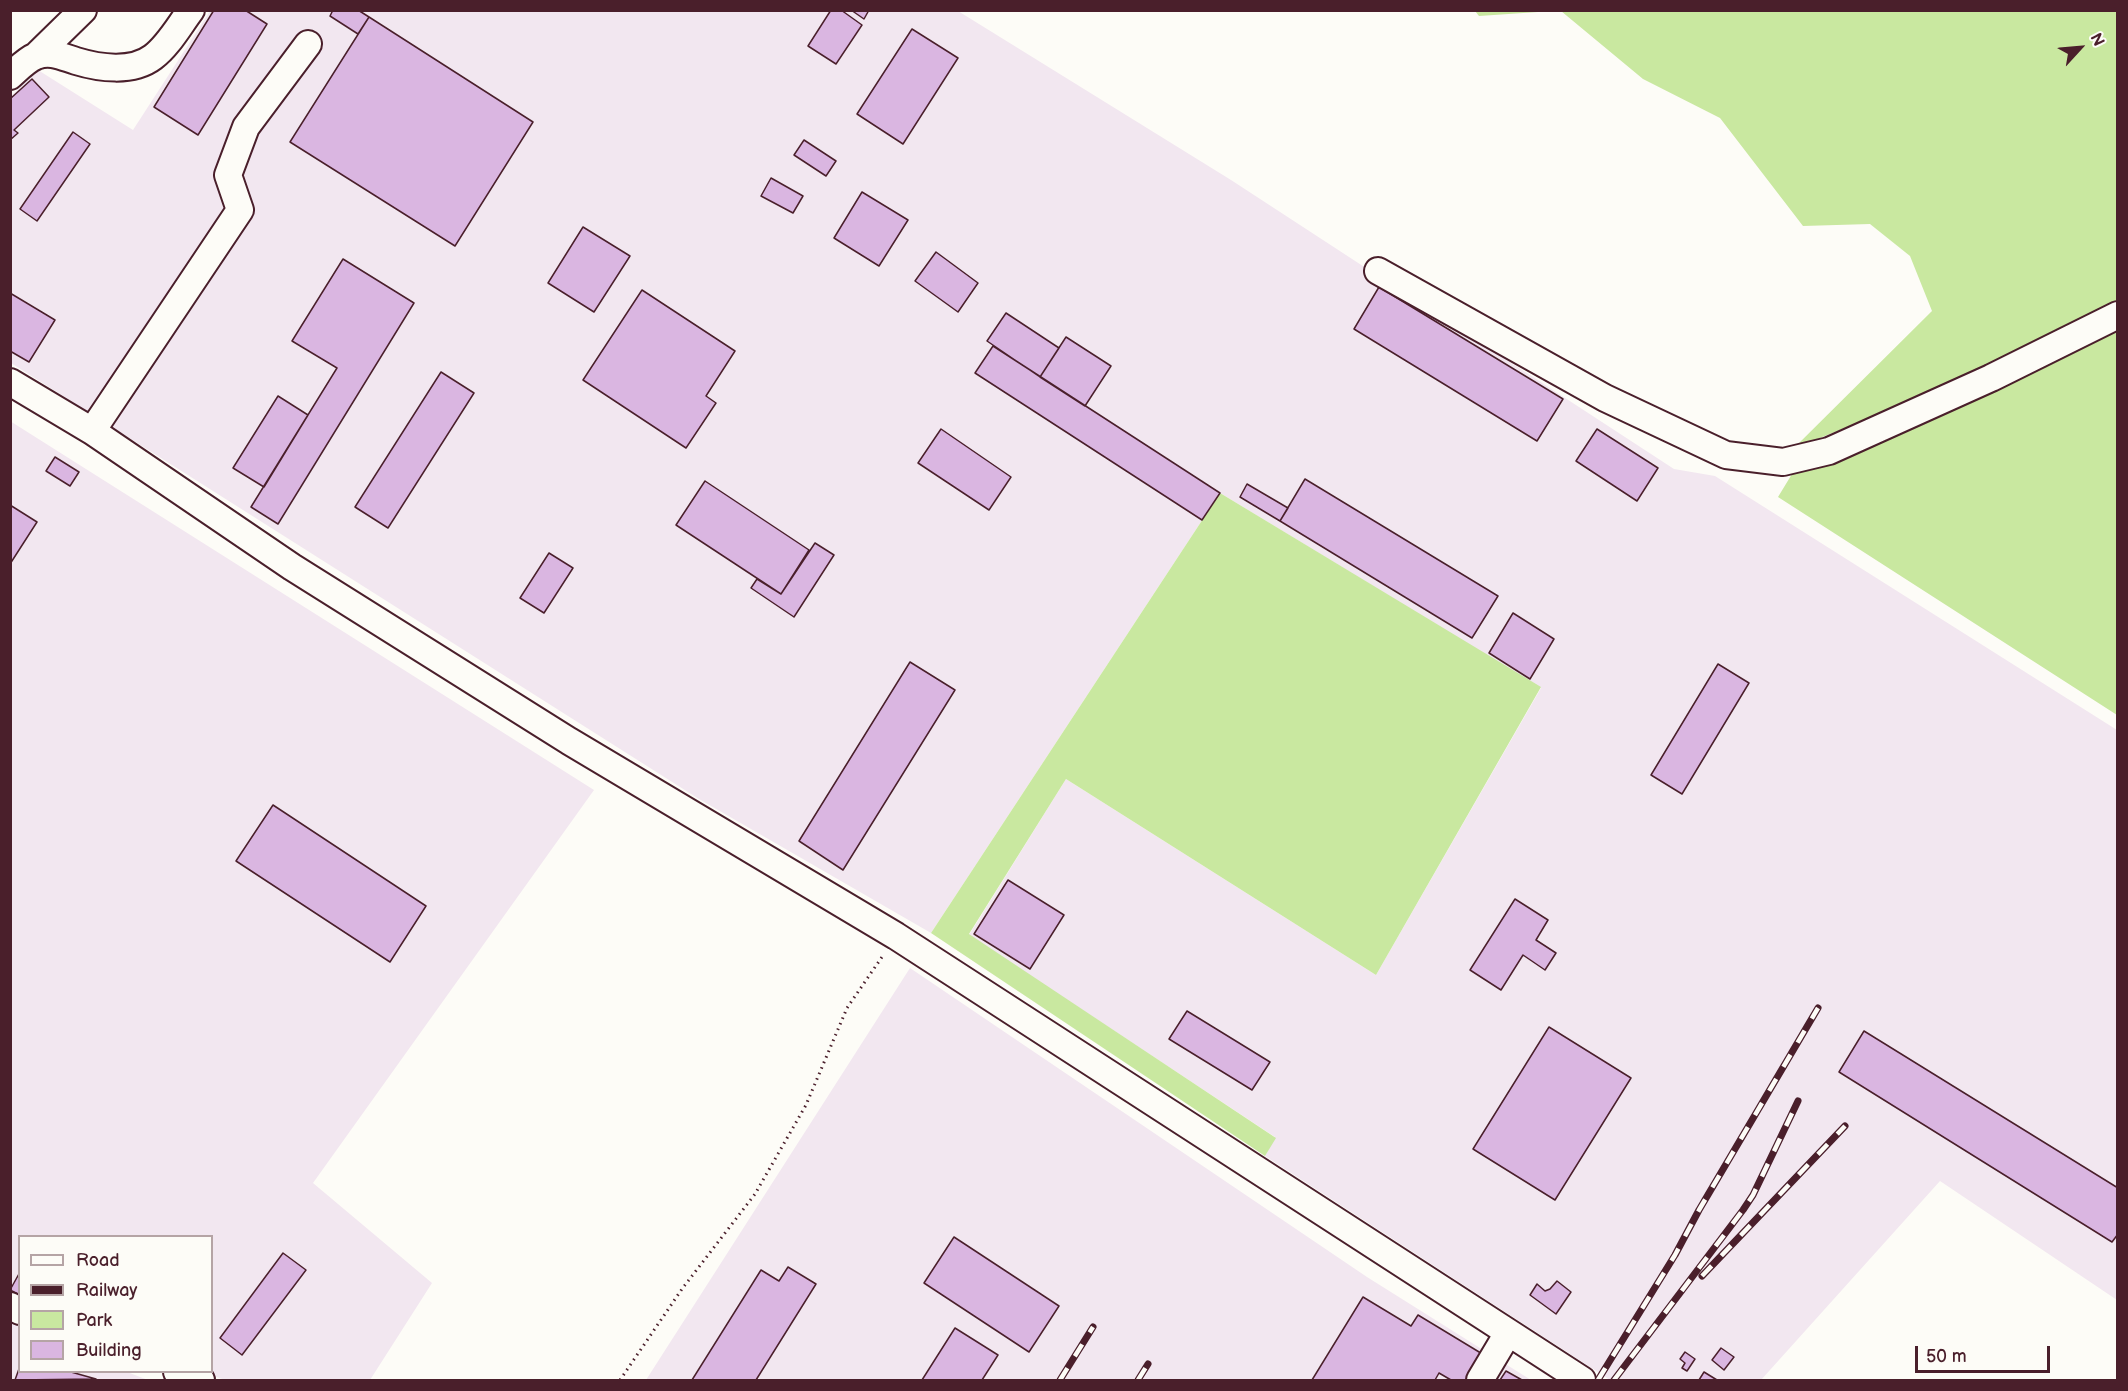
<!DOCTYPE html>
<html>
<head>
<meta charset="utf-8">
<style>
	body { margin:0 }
	#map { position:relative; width:2128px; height:1391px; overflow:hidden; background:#fdfcf7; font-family:"Balsamiq Sans",sans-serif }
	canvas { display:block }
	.frame { position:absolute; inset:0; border:12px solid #4a1f2b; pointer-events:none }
	.legend { position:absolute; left:18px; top:1235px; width:195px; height:138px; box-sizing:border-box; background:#fdfcf7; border:2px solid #b5a4a5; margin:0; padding:8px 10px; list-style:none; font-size:18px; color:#4a1f2b }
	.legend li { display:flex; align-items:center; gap:12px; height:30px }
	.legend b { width:30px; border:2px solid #b5a4a5 }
	.north { position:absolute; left:2050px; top:18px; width:60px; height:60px; -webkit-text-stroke:4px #fdfcf7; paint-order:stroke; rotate:64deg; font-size:16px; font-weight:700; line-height:24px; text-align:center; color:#4a1f2b }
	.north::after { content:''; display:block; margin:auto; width:21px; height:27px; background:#4a1f2b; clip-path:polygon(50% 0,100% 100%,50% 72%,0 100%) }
	.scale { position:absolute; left:1915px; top:1346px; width:135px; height:27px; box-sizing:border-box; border:3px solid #4a1f2b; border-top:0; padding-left:8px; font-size:18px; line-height:21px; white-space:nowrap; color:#4a1f2b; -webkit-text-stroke:4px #fdfcf7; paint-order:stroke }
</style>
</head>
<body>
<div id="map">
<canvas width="2128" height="1391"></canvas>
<div class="frame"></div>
<ul class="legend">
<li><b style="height:8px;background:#fdfcf7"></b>Road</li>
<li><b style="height:8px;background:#4a1f2b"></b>Railway</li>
<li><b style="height:16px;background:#c9e8a0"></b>Park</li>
<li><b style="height:16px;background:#dab6e1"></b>Building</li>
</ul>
<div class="north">N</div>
<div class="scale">50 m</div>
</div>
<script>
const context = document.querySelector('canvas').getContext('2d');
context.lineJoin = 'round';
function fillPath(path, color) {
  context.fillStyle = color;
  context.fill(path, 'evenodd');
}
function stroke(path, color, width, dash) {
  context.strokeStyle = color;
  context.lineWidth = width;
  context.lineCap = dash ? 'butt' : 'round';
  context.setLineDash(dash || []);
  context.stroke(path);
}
const built = new Path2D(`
	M 210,11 L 958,11 L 1231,180 L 1674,469 L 1715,476 L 2117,730 L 2117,1300 L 1940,1181 L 1761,1380 L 1610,1380 L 1265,1156 L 1275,1137 L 969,935 L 1066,779 L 1376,975 L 1541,688 L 1220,493 L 931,933 L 699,799 L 11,363 L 11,96 L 38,70 L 133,130 Z
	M 10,421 L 594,790 L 313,1183 L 432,1283 L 370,1380 L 225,1380 L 202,1372 L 212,1372 L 212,1236 L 20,1236 L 19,1300 L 11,1294 Z
	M 910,968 L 1367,1277 L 1531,1380 L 646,1380 Z
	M 10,1322 L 19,1325 L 20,1372 L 127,1372 L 148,1380 L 11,1380 Z`);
const green = new Path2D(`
	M 1475,11 L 1553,11 L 1479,16 Z
	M 1561,11 L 2117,11 L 2117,302 C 2015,362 1903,404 1793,449 L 1932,311 L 1910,256 L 1870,224 L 1803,226 L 1720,118 L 1643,79 Z
	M 2117,330 L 2117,715 L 1778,497 L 1792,474 L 1838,461 Z
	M 1220,493 L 1541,687 L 1376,975 L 1066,779 L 969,934 L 1276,1138 L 1265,1156 L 931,933 Z`);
const building = new Path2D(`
	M 214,10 L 245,10 L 267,24 L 198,135 L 154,107 Z
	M 333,10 L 358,10 L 369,17 L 358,34 L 330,16 Z
	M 831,10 L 841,10 L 862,25 L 836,64 L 808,46 Z
	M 851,10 L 869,10 L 864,19 Z
	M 369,17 L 533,122 L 455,246 L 290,142 Z
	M 912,29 L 958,58 L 903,144 L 857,114 Z
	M 32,79 L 49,97 L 14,130 L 18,133 L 10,140 L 10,99 Z
	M 73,132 L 90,144 L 37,221 L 20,209 Z
	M 804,140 L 836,161 L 826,176 L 794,155 Z
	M 771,178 L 803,196 L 793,213 L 761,196 Z
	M 862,192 L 908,220 L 879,266 L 834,238 Z
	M 583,227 L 630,256 L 594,312 L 548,283 Z
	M 936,252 L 978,283 L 958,312 L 915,281 Z
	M 343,259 L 414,303 L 278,524 L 251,507 L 337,368 L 292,341 Z
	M 1379,287 L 1563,399 L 1537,441 L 1354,329 Z
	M 642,290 L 735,351 L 706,396 L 716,403 L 686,448 L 583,380 Z
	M 10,293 L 55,320 L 29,362 L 10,351 Z
	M 1006,313 L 1059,348 L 1040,377 L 987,341 Z
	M 1066,337 L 1111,366 L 1085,406 L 1040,377 Z
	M 993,346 L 1220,493 L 1202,520 L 975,373 Z
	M 441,372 L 474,393 L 388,528 L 355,507 Z
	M 278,396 L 308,415 L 264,487 L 233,468 Z
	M 941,429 L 1011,477 L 989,510 L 918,463 Z
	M 1597,429 L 1658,468 L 1637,501 L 1576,461 Z
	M 55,457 L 79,472 L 70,486 L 46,471 Z
	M 1305,479 L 1498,596 L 1472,638 L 1280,521 Z
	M 705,481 L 809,550 L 781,594 L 676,525 Z
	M 1247,484 L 1288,508 L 1280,521 L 1240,497 Z
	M 10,505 L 37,522 L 10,564 Z
	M 815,543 L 834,555 L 794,617 L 751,588 L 757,579 L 781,594 Z
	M 549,553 L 573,568 L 544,613 L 520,598 Z
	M 1513,613 L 1554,639 L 1530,679 L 1489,653 Z
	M 910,662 L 955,690 L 843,870 L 799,841 Z
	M 1718,664 L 1749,683 L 1682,794 L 1651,775 Z
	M 273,805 L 426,906 L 390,962 L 236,861 Z
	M 1008,880 L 1064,915 L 1030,969 L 974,934 Z
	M 1515,899 L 1548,920 L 1536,940 L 1556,953 L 1545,970 L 1523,955 L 1501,990 L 1470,970 Z
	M 1187,1011 L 1270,1062 L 1252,1090 L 1169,1039 Z
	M 1549,1027 L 1631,1078 L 1555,1200 L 1473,1149 Z
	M 1864,1031 L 2118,1188 L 2118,1234 L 2112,1242 L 1839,1072 Z
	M 954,1237 L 1059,1306 L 1029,1352 L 924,1283 Z
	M 283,1253 L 306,1270 L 242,1355 L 220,1338 Z
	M 788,1267 L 816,1284 L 756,1380 L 692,1380 L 761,1270 L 779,1281 Z
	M 20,1272 L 20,1295 L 10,1290 Z
	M 1557,1281 L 1571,1292 L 1556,1314 L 1530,1295 L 1537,1284 L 1545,1291 L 1550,1289 Z
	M 1363,1297 L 1411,1326 L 1418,1315 L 1489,1358 L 1476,1380 L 1451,1380 L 1439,1373 L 1435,1380 L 1312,1380 Z
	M 955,1328 L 998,1355 L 982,1380 L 922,1380 Z
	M 1721,1348 L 1734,1357 L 1724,1370 L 1712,1360 Z
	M 1685,1352 L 1695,1359 L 1687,1371 L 1682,1368 L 1685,1363 L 1680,1359 Z
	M 20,1366 L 20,1372 L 71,1372 L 96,1379 L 15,1380 Z
	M 1506,1371 L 1522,1380 L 1500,1380 Z
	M 1704,1372 L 1717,1380 L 1699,1380 Z`);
const path = new Path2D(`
	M 620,1380 L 682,1289 L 755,1194 L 806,1105 L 847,1008 L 884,954`);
const minor = new Path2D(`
	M 37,55 L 83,10
	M 10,76 C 18,69 26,60 36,56 C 50,50 63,57 76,61 C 99,68 132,73 153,57 C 168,46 179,26 191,10
	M 1378,271 L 1605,398 L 1726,455 L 1783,462 L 1829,451 L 1991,378 L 2118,315
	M 10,382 L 92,431 L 292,567 L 569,741 L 896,936 L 1582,1380
	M 92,431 L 240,210 L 228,175 L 246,127 L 308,44
	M 10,1306 L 20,1311
	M 177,1372 L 201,1380
	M 1480,1380 L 1508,1333`);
const rail = new Path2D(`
	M 1702,1276 L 1845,1126
	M 1060,1380 L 1093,1327
	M 1138,1380 L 1148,1364
	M 1598,1380 L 1675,1255 L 1699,1210 L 1818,1008
	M 1614,1380 L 1743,1210 L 1753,1195 L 1798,1101`);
fillPath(built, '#f2e7f0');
fillPath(green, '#c9e8a0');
fillPath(building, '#dab6e1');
stroke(building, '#4a1f2b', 1.5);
stroke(minor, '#4a1f2b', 30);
stroke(path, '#4a1f2b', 3, [1.5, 4.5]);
stroke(minor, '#fdfcf7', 26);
stroke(rail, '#4a1f2b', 7);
stroke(rail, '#fdfcf7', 4.5, [14]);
</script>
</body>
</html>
